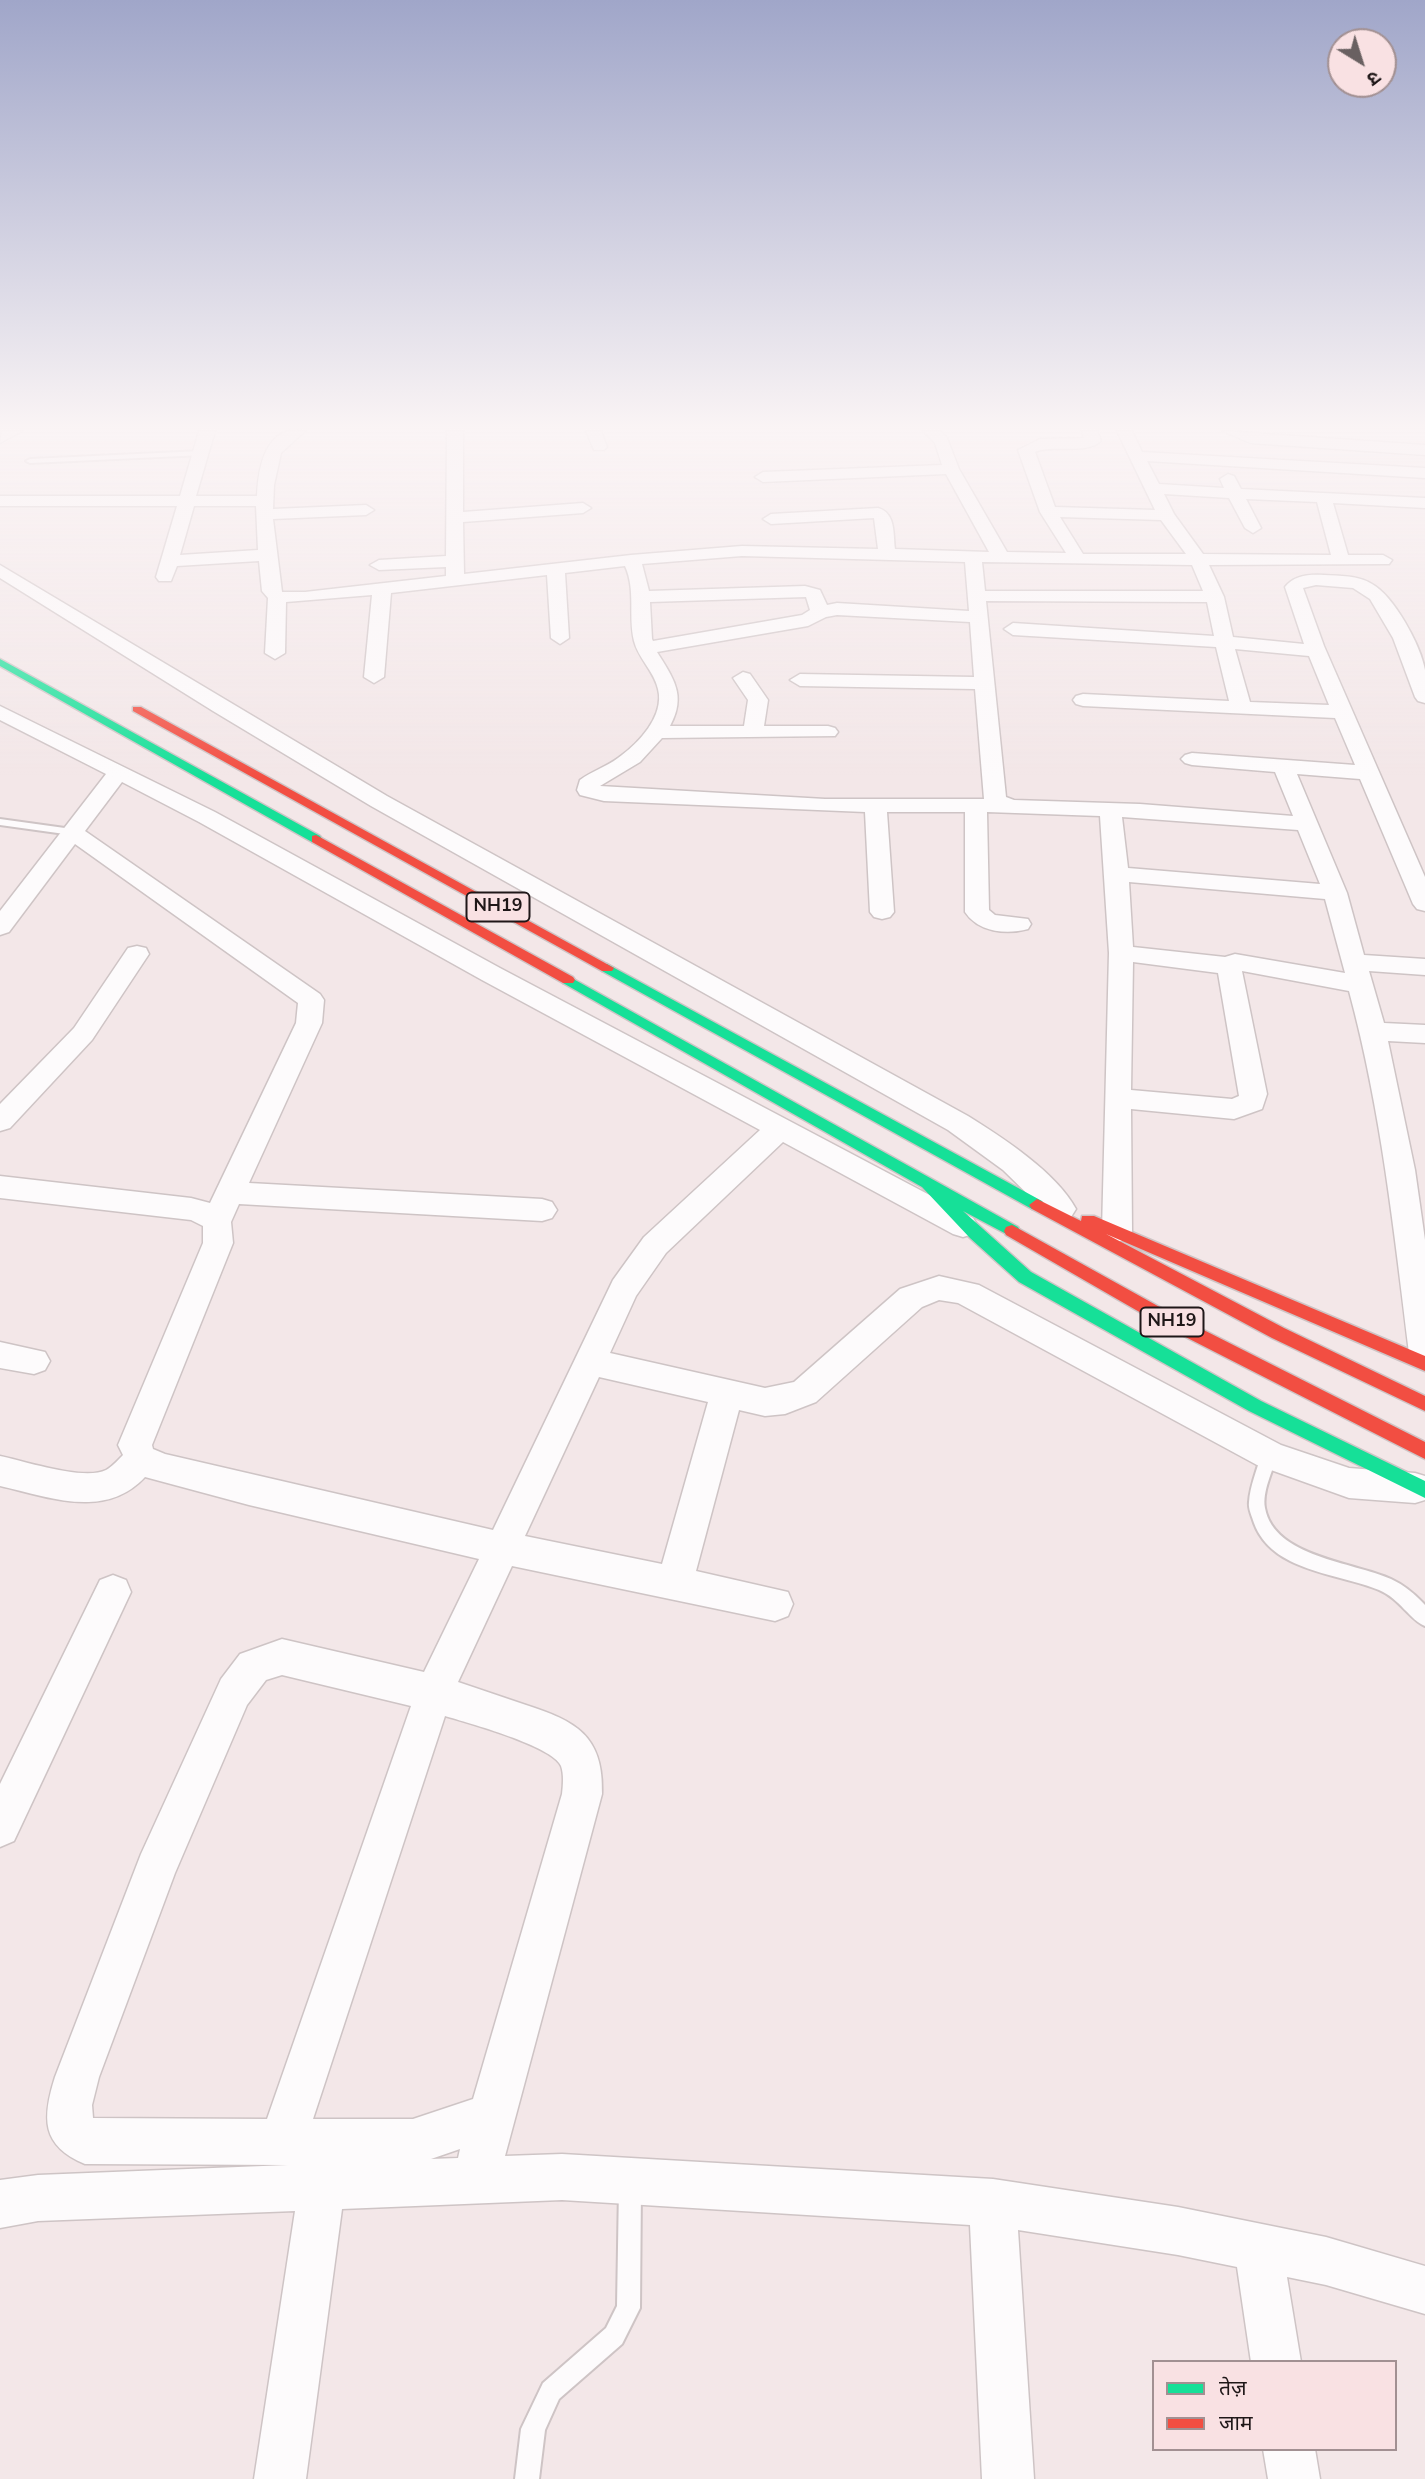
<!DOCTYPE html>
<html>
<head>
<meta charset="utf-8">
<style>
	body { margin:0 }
	#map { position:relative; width:1425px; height:2479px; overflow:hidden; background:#f3e7e8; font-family:"Nunito Sans","Noto Sans Devanagari",sans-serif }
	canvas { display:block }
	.legend { position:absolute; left:1152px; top:2360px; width:245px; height:91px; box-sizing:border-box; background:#f9e1e3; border:2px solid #a29092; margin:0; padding:9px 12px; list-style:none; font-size:21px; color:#1f1718 }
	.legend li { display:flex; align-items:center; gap:14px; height:35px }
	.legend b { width:35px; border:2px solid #a29092 }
	.north { position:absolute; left:1327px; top:28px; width:70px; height:70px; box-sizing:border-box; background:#f9e1e3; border:2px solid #a29092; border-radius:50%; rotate:142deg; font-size:19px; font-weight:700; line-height:28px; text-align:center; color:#1f1718 }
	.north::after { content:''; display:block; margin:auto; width:24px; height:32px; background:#696061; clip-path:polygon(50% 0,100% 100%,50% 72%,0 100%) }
</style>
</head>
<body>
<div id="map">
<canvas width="1425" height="2479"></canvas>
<ul class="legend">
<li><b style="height:9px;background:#16e098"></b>तेज़</li>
<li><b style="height:9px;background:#f24e42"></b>जाम</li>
</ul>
<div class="north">उ</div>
</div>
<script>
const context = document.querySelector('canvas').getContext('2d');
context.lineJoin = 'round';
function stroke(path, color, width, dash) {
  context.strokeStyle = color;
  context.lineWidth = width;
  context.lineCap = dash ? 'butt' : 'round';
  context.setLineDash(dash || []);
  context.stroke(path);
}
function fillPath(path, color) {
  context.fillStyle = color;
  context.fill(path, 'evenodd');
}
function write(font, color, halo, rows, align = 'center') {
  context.font = font + ' "Nunito Sans",sans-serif';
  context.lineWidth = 7;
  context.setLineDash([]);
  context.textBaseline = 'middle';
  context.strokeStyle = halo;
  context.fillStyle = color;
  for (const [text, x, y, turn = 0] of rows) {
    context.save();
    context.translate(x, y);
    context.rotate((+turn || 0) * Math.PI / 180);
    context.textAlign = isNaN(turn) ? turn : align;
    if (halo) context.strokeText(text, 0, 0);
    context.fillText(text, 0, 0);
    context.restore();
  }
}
const lane = new Path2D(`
	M 201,451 L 205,453 L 204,455 L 30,463 L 26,461 L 30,459 Z
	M 0,819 L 72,829 L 77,832 L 72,835 L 0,825 Z
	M 1269,1448 L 1275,1450 L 1277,1455 C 1273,1471 1262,1491 1265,1508 C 1274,1557 1353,1562 1391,1579 C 1404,1585 1415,1594 1425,1605 L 1425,1626 C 1411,1621 1399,1598 1379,1590 C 1338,1573 1272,1572 1254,1523 C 1252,1516 1248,1509 1249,1502 C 1250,1486 1257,1470 1261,1455 L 1263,1450 Z
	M 630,2176 L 638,2179 L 641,2187 L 640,2308 L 622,2344 L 559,2399 L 545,2430 L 539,2479 L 515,2479 L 521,2429 L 543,2383 L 606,2328 L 617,2306 L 619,2187 L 622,2179 Z`);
const street = new Path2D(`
	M 2,431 L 22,431 L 0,443 Z
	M 199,431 L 215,431 L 196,496 L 257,496 C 258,474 262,439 288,431 C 293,430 300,431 305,431 L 281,453 L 274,485 L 273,509 L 366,505 L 374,510 L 366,515 L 273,519 L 282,592 L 305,592 L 446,576 L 446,567 L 379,570 L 370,565 L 379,560 L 446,556 L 447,431 L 463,431 L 463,512 L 583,503 L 591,508 L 583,513 L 463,522 L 464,574 L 631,555 L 742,546 L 878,549 L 874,518 L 771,524 L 763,519 L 771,514 L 878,508 C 896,513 893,534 895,549 L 989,552 L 946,474 L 763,482 L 755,477 L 763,472 L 942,465 L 935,443 L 923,431 L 940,431 L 947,438 L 959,469 L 1007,552 L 1066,553 L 1040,512 L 1018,450 L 1040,439 L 1084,438 L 1082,431 L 1097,431 L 1101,441 C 1086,455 1053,444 1035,452 L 1055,507 L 1155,510 L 1117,431 L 1132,431 L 1142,452 L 1425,468 L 1425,478 L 1147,461 L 1159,484 L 1224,488 L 1220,479 L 1228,474 L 1234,476 L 1241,489 L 1425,498 L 1425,508 L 1333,503 L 1348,555 L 1383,555 L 1392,560 L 1389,564 L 1209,565 L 1224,597 L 1233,637 L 1304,644 L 1285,587 C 1294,575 1310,574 1324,575 C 1340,576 1358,575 1372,584 C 1394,596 1421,646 1425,670 C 1425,680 1425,693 1425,703 L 1418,701 L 1415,697 L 1393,638 L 1370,599 L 1353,588 L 1316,585 L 1303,588 L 1324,646 L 1425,877 L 1425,911 L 1417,909 L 1413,904 L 1360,779 L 1297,774 L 1347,893 L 1364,955 L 1425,959 L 1425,975 L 1369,971 L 1384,1023 L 1425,1025 L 1425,1043 L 1388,1041 L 1415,1170 L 1425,1240 L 1425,1366 L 1414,1362 L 1409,1353 C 1394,1231 1381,1109 1349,991 L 1242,971 L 1267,1094 L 1262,1109 L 1234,1119 L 1131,1109 L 1132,1231 L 1127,1239 L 1117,1242 L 1107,1239 L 1102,1231 L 1109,953 L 1100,816 L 987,812 L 989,910 L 995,915 L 1028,919 L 1031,924 L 1028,929 C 1006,935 978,932 965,912 L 965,812 L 887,812 L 894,912 L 890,917 L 882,919 L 874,917 L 870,912 L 865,812 L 604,801 L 580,795 L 577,790 L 580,780 C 592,771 606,767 618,758 C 638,744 665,716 658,689 C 654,671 638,658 634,641 C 628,616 636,590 625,566 L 565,573 L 569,638 L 560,644 L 551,638 L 547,575 L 391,593 L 384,677 L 374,683 L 364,677 L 372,595 L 286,602 L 285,653 L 275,659 L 265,653 L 268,598 L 262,591 L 259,561 L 177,566 L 171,581 L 159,581 L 156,577 L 177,506 L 0,506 L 0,496 L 180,496 ZM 1164,494 L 1229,498 L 1245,528 L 1253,533 L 1261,528 L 1246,499 L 1317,502 L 1331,555 L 1203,554 L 1174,514 ZM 194,506 L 256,506 L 258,550 L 180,555 ZM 1060,517 L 1161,520 L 1186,554 L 1083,554 ZM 742,556 L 965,562 L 969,611 L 837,603 L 827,605 L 820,590 L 805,586 L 649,591 L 642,564 ZM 982,562 L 1192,565 L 1203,591 L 985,591 ZM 806,597 L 810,610 L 802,615 L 653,641 L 652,639 L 650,602 ZM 986,601 L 1207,602 L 1214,636 L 1013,623 L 1004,629 L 1013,635 L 1216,647 L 1229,701 L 1083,694 L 1076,696 L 1073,700 L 1076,704 L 1083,706 L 1335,718 L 1355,765 L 1192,753 L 1185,755 L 1181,759 L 1185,763 L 1192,765 L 1275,772 L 1293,816 L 1140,804 L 1014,800 L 1006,797 ZM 837,615 L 970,622 L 974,677 L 800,674 L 790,680 L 800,686 L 975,689 L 984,799 L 825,799 L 600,786 L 640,762 L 662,738 L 835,736 L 838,732 L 835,728 L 828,726 L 764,726 L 768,700 L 750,674 L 743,672 L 733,678 L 748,700 L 744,726 L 670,726 C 687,695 673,678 657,652 L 808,626 L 826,617 ZM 1235,649 L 1309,656 L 1329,705 L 1250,702 ZM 1122,817 L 1298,830 L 1320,884 L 1128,868 ZM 1129,882 L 1325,899 L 1345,973 L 1235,954 L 1225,957 L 1133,947 ZM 1133,962 L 1218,973 L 1239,1096 L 1232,1099 L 1131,1090 Z
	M 586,431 L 601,431 L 607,447 L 604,450 L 594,450 Z
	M 1223,431 L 1425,445 L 1425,455 L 1250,443 Z
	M 0,565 L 387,796 L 968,1116 C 1003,1138 1056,1172 1076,1209 L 1071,1217 L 1061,1220 L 1051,1217 L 1003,1170 L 948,1130 L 371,806 L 213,711 L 0,578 Z
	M 0,706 L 215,812 L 500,968 L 973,1218 L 978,1226 L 973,1234 L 963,1237 L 953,1234 L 783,1142 L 666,1253 L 636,1296 L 610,1353 L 765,1388 L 794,1382 L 900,1289 L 939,1276 L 979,1285 L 1281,1445 L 1349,1468 L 1415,1473 L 1425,1476 L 1425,1500 L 1415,1503 L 1349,1498 L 1257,1465 L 958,1303 L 939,1300 L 922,1307 L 816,1402 L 785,1414 L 765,1416 L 739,1410 L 696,1571 L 788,1592 L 793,1604 L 788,1616 L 775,1621 L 512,1566 L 458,1682 C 481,1690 503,1697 526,1705 C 575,1721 604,1735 602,1794 L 505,2156 L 562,2154 L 993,2179 L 1178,2207 L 1326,2237 L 1425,2266 L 1425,2314 L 1326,2285 L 1287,2277 L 1301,2362 L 1251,2362 L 1237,2267 L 1178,2255 L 1018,2230 L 1034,2479 L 982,2479 L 970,2225 L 562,2200 L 342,2209 L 306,2479 L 254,2479 L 295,2211 L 38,2221 L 0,2228 L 0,2180 L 38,2175 L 288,2165 L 85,2164 C 41,2146 42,2118 55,2077 L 141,1854 L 221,1679 L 240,1654 L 282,1639 L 424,1672 L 479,1559 L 249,1505 L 145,1477 C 105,1520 49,1497 0,1486 L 0,1456 C 24,1461 84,1481 106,1470 C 112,1467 118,1460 123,1455 L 118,1445 L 203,1243 L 203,1226 L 191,1220 L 0,1198 L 0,1176 L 191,1198 L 210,1203 L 296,1023 L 298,1003 L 75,844 L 9,932 L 0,935 L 0,911 L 106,774 L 0,720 ZM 122,782 L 199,822 L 482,980 L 760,1130 L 644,1237 L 613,1280 L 493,1530 L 165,1454 L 153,1449 L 152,1445 L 233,1243 L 231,1222 L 239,1204 L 542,1221 L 552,1218 L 557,1210 L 552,1202 L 542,1199 L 249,1183 L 322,1023 L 324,1000 L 320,994 L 85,831 ZM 599,1377 L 708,1402 L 662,1564 L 525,1536 ZM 282,1675 L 411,1706 L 267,2119 L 93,2118 L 92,2105 L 99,2077 L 175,1873 L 247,1705 L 266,1680 ZM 445,1716 C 468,1723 553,1746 561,1766 C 564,1774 563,1786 562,1794 L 473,2099 L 413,2119 L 313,2119 ZM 460,2149 L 458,2158 L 431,2159 Z
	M 137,946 L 146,948 L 149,954 L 92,1040 L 10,1128 L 0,1131 L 0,1104 L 74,1028 L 128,948 Z
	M 0,1342 L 45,1352 L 50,1361 L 45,1370 L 34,1374 L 0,1368 Z
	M 113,1575 L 126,1580 L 131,1592 L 14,1841 L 0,1847 L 0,1784 L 100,1580 Z
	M 1263,2449 L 1315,2449 L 1320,2479 L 1268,2479 Z`);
const fast = new Path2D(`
	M 0,659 L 320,836 L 322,839 L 320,842 L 312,842 L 0,666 Z
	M 607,964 L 1042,1201 L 1045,1205 L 1042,1209 L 1032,1209 L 602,971 L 602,965 Z
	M 568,976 L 1018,1227 L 1020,1231 L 1018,1235 L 1012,1237 L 963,1211 L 1031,1272 L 1261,1401 L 1425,1481 L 1425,1498 L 1249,1411 L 1019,1282 L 970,1238 L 922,1187 L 563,983 L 563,977 Z`);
const jam = new Path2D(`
	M 133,707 L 141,707 L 614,968 L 612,971 L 602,971 L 133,711 Z
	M 316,835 L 573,977 L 575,980 L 573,983 L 563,983 L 312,842 L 312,836 Z
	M 1037,1199 L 1081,1221 L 1082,1216 L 1094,1216 L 1425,1356 L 1425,1371 L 1106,1234 L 1284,1328 L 1425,1396 L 1425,1411 L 1272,1338 L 1032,1209 L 1029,1205 Z
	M 1012,1225 L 1174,1315 L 1425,1442 L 1425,1459 L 1162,1325 L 1006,1235 L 1004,1231 L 1006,1227 Z`);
const shields = [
	[498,907,63],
	[1172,1322,63]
];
const shieldNames = [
	["NH19",498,907],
	["NH19",1172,1322]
];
stroke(lane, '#cec4c5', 4);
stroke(street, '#cec4c5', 3);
stroke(fast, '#cec4c5', 3);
stroke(jam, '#cec4c5', 3);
fillPath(lane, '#fdfbfc');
fillPath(street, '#fdfbfc');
fillPath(fast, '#16e098');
fillPath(jam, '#f24e42');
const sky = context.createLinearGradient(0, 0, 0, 778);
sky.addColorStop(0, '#a0a6c9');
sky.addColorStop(0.55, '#faf4f5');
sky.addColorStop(1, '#faf4f500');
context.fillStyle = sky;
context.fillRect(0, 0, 1425, 778);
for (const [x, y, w] of shields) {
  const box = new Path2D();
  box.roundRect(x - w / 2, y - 14.5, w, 29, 5);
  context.fillStyle = '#f9e1e3';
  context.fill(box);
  stroke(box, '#1f1718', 2);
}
write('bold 18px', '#1f1718', null, shieldNames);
</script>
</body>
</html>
